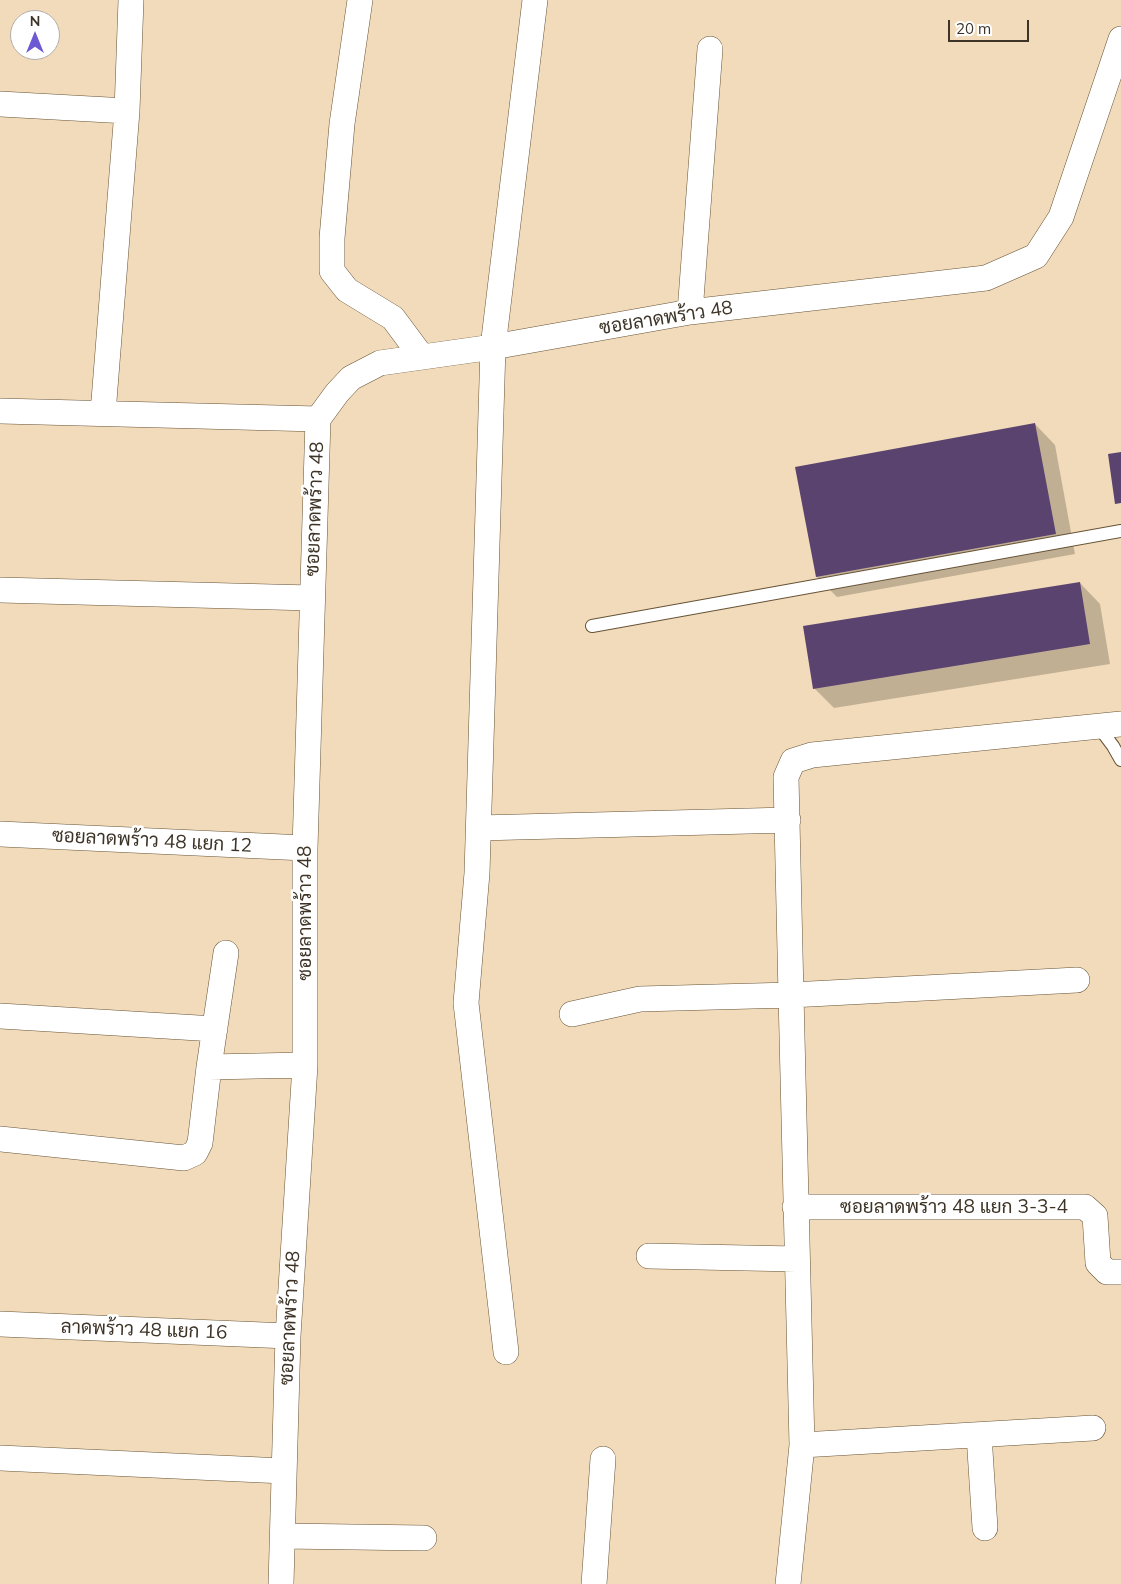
<!DOCTYPE html>
<html>
<head>
<meta charset="utf-8">
<style>
	body { margin:0 }
	#map { position:relative; width:1121px; height:1584px; overflow:hidden; background:#f2dbba; font-family:Mulish,sans-serif }
	canvas { display:block }
	.north { position:absolute; left:10px; top:10px; width:50px; height:50px; box-sizing:border-box; background:#fff; border:1px solid #b1aea9; border-radius:50%; rotate:0deg; font-size:14px; font-weight:700; line-height:20px; text-align:center; color:#3d3427 }
	.north::after { content:''; display:block; margin:auto; width:18px; height:22px; background:#6c5ad4; clip-path:polygon(50% 0,100% 100%,50% 72%,0 100%) }
	.scale { position:absolute; left:948px; top:20px; width:81px; height:22px; box-sizing:border-box; border:2px solid #3d3427; border-top:0; padding-left:6px; font-size:15px; line-height:18px; white-space:nowrap; color:#3d3427; -webkit-text-stroke:4px #fff; paint-order:stroke }
</style>
</head>
<body>
<div id="map">
<canvas width="1121" height="1584"></canvas>
<div class="north">N</div>
<div class="scale">20 m</div>
</div>
<script>
const context = document.querySelector('canvas').getContext('2d');
context.lineJoin = 'round';
function fillPath(path, color) {
  context.fillStyle = color;
  context.fill(path, 'evenodd');
}
function stroke(path, color, width, dash) {
  context.strokeStyle = color;
  context.lineWidth = width;
  context.lineCap = dash ? 'butt' : 'round';
  context.setLineDash(dash || []);
  context.stroke(path);
}
function write(font, color, halo, rows, align = 'center') {
  context.font = font + ' Mulish,Sarabun,sans-serif';
  context.lineWidth = 5;
  context.setLineDash([]);
  context.textBaseline = 'middle';
  context.strokeStyle = halo;
  context.fillStyle = color;
  for (const [text, x, y, turn = 0] of rows) {
    context.save();
    context.translate(x, y);
    context.rotate((+turn || 0) * Math.PI / 180);
    context.textAlign = isNaN(turn) ? turn : align;
    if (halo) context.strokeText(text, 0, 0);
    context.fillText(text, 0, 0);
    context.restore();
  }
}
const shadow = new Path2D(`
	M 1035,424 L 1055,445 L 1075,554 L 837,597 L 817,577 L 797,468 Z
	M 1080,583 L 1100,604 L 1110,664 L 834,708 L 814,688 Z`);
const building = new Path2D(`
	M 1035,423 L 1056,534 L 816,577 L 795,467 Z
	M 1121,452 L 1121,503 L 1115,504 L 1108,454 Z
	M 1080,582 L 1090,644 L 813,689 L 803,626 Z`);
const lane = new Path2D(`
	M 592,626 L 1121,531
	M 1098,726 L 1113,746 L 1121,760`);
const street = new Path2D(`
	M 360,0 L 342,124 L 332,238 L 332,271 L 347,290 L 393,318 L 422,357
	M 0,104 L 127,111
	M 690,312 L 710,49
	M 0,411 L 318,419
	M 103,413 L 127,111 L 131,0
	M 0,590 L 312,598
	M 479,828 L 788,820
	M 0,834 L 305,848
	M 572,1014 L 640,999 L 791,995 L 786,777 L 793,761 L 812,755 L 1121,724
	M 0,1016 L 215,1029
	M 209,1067 L 305,1065
	M 0,1139 L 184,1158 L 195,1153 L 200,1143 L 209,1067 L 226,953
	M 795,1207 L 1085,1207 L 1095,1216 L 1098,1263 L 1107,1272 L 1121,1272
	M 649,1256 L 796,1259
	M 0,1324 L 288,1336
	M 506,1352 L 466,1003 L 477,873 L 493,347 L 535,0
	M 979,1435 L 985,1528
	M 802,1445 L 1093,1428
	M 0,1458 L 284,1471
	M 283,1536 L 424,1538
	M 281,1584 L 288,1336 L 305,1065 L 305,848 L 318,419 L 337,393 L 351,378 L 380,363 L 493,347 L 690,312 L 986,278 L 1036,256 L 1061,217 L 1121,39
	M 594,1584 L 603,1459
	M 788,1584 L 802,1445 L 791,995 L 1077,980`);
const streetNames = [
	["ซอยลาดพร้าว 48",666,318,-9],
	["ซอยลาดพร้าว 48",315,509,-88],
	["ซอยลาดพร้าว 48 แยก 12",152,841,3],
	["ซอยลาดพร้าว 48",305,913,-90],
	["ซอยลาดพร้าว 48 แยก 3-3-4",954,1207],
	["ซอยลาดพร้าว 48",290,1318,-87],
	["ลาดพร้าว 48 แยก 16",144,1330,2]
];
fillPath(shadow, '#0003');
fillPath(building, '#5a436f');
stroke(lane, '#665336', 14);
stroke(street, '#665336', 26);
stroke(lane, '#fff', 12);
stroke(street, '#fff', 25);
write('19px', '#3d3427', '#fff', streetNames);
</script>
</body>
</html>
